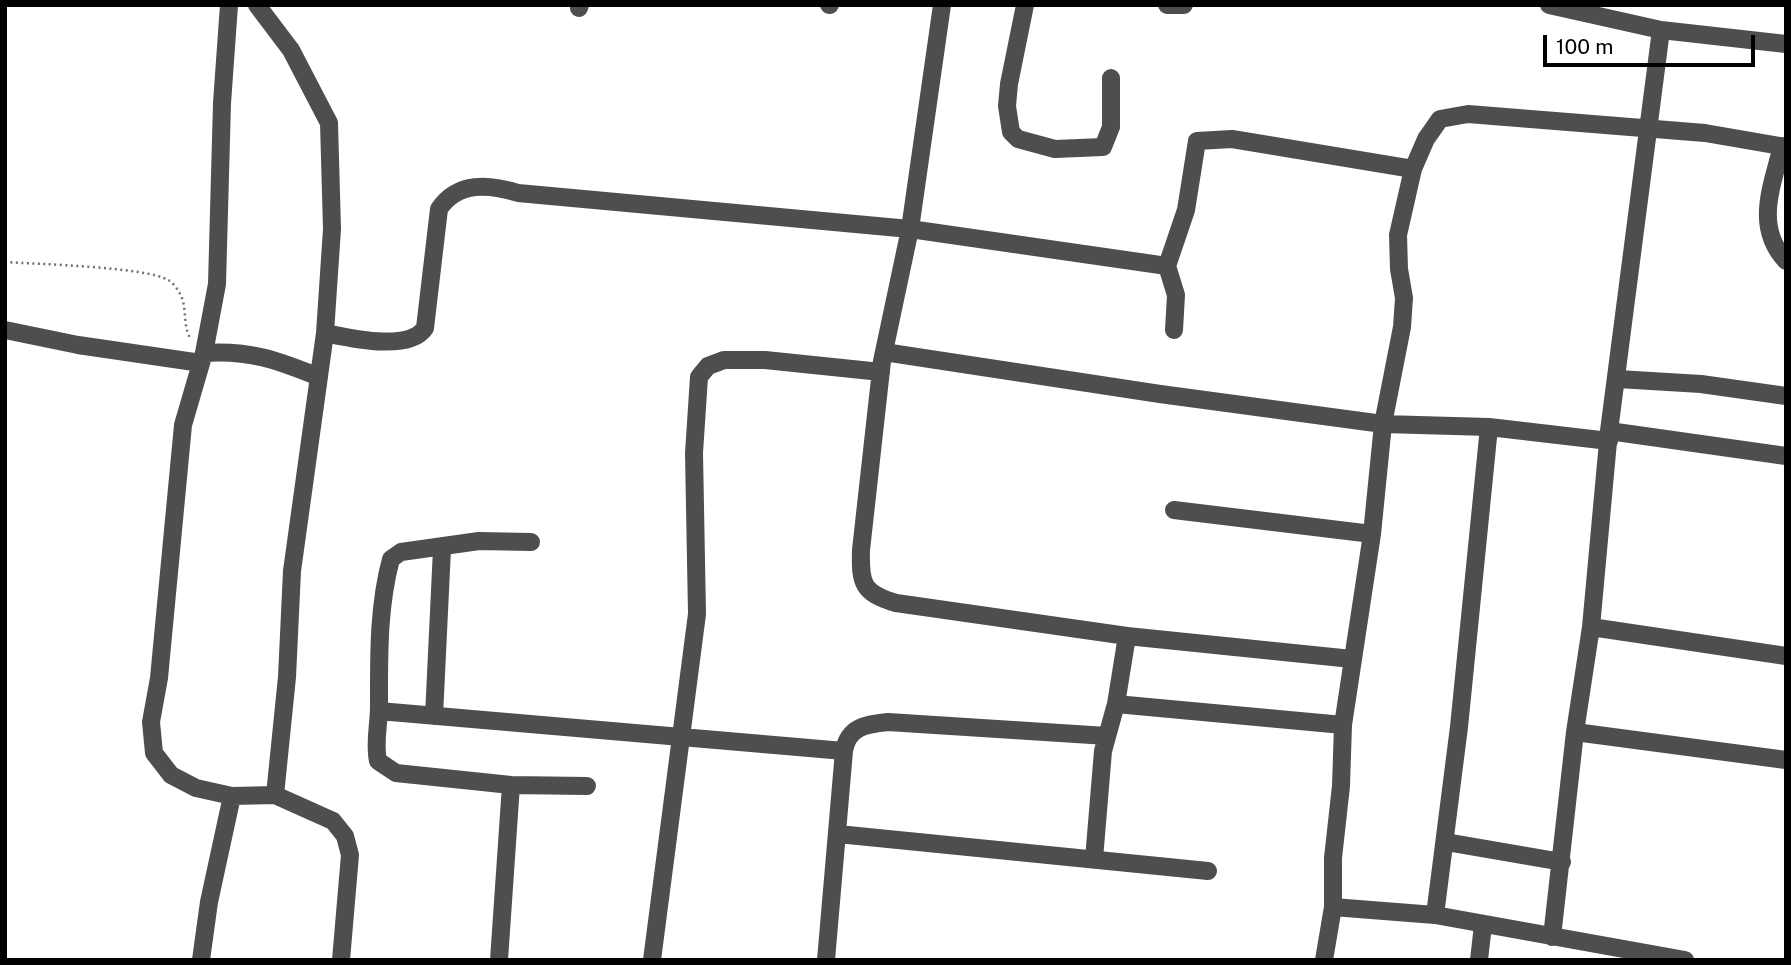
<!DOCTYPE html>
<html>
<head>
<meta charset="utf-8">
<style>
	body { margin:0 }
	#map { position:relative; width:1791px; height:965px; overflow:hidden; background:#fff; font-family:"Public Sans",sans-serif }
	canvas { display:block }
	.frame { position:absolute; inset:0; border:7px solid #000; pointer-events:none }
	.scale { position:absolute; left:1543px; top:35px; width:212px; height:32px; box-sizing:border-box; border:4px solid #000; border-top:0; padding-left:9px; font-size:21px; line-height:24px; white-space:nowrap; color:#000; -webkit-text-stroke:5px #fff; paint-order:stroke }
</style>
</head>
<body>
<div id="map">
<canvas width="1791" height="965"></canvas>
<div class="frame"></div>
<div class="scale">100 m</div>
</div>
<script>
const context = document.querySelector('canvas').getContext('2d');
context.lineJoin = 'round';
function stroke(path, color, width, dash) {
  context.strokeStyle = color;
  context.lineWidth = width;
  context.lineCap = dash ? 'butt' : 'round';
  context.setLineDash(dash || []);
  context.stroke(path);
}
const path = new Path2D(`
	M 5,262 C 36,264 147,267 168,280 C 171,281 177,288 179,292 C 188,306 182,323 190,338`);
const minor = new Path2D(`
	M 229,5 L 222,103 L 217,284 L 204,353 L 183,425 L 159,678 L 151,722 L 154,753 L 171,775 L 196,788 L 232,796
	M 257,5 L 291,50 L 329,123 L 332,229 L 325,333 C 350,338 409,352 425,328 L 439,209 C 458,181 489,184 518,193 L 910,229 L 1167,266 L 1176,295 L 1174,330
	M 829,5 L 830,5
	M 942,5 L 910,229 L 882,361 L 861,550 C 860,583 862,593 896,603 L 1127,636 L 1352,659
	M 1025,5 L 1009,84 L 1007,106 L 1011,132 L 1018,139 L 1055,149 L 1103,147 L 1111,127 L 1111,78
	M 1167,5 L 1184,5
	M 1549,5 L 1661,30 L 1786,44
	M 579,8 L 580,5
	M 1782,146 C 1772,187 1754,226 1786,261
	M 1167,266 L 1186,210 L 1197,141 L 1232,139 L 1413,169
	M 5,330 L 78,345 L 201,363
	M 884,352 L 1160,394 L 1383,424 L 1489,427 L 1609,441
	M 204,353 C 250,350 277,360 319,377
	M 1618,379 L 1701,384 L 1786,396
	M 1609,431 L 1786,456
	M 1174,510 L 1372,534
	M 1591,627 L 1786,656
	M 1116,704 L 1343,725
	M 379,711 L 844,751
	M 434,716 L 442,549
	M 1575,732 L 1786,760
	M 511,785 L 587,786
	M 275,795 L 287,677 L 292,571 L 325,333
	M 838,834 L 1208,871
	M 1446,842 L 1562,862
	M 1094,859 L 1103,751 L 1116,704 L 1127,636
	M 1333,907 L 1435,915 L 1685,960
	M 1435,915 L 1459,727 L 1489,427
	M 1552,937 L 1575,732 L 1591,627 L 1609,431 L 1661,30
	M 201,960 L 209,902 L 232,796 L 275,795 L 333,821 L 345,836 L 350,855 L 341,960
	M 499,960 L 511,785 L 396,773 L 378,761 C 374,742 379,726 379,706 C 379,657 378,607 391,559 L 401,552 L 479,541 L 531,542
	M 652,960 L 697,614 L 694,453 L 699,377 L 708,366 L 724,360 L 765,360 L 881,372
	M 826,960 L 844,751 C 848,727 866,724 888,722 L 1107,736
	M 1324,960 L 1333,907 L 1333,858 L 1341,786 L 1343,725 L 1372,534 L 1383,424 L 1402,327 L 1404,298 L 1399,269 L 1398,235 L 1413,169 L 1426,139 L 1440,119 L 1468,114 L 1705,133 L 1786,147
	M 1479,960 L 1483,925`);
stroke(path, '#707070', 2.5, [2, 3.5]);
stroke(minor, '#4e4e4e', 18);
</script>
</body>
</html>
